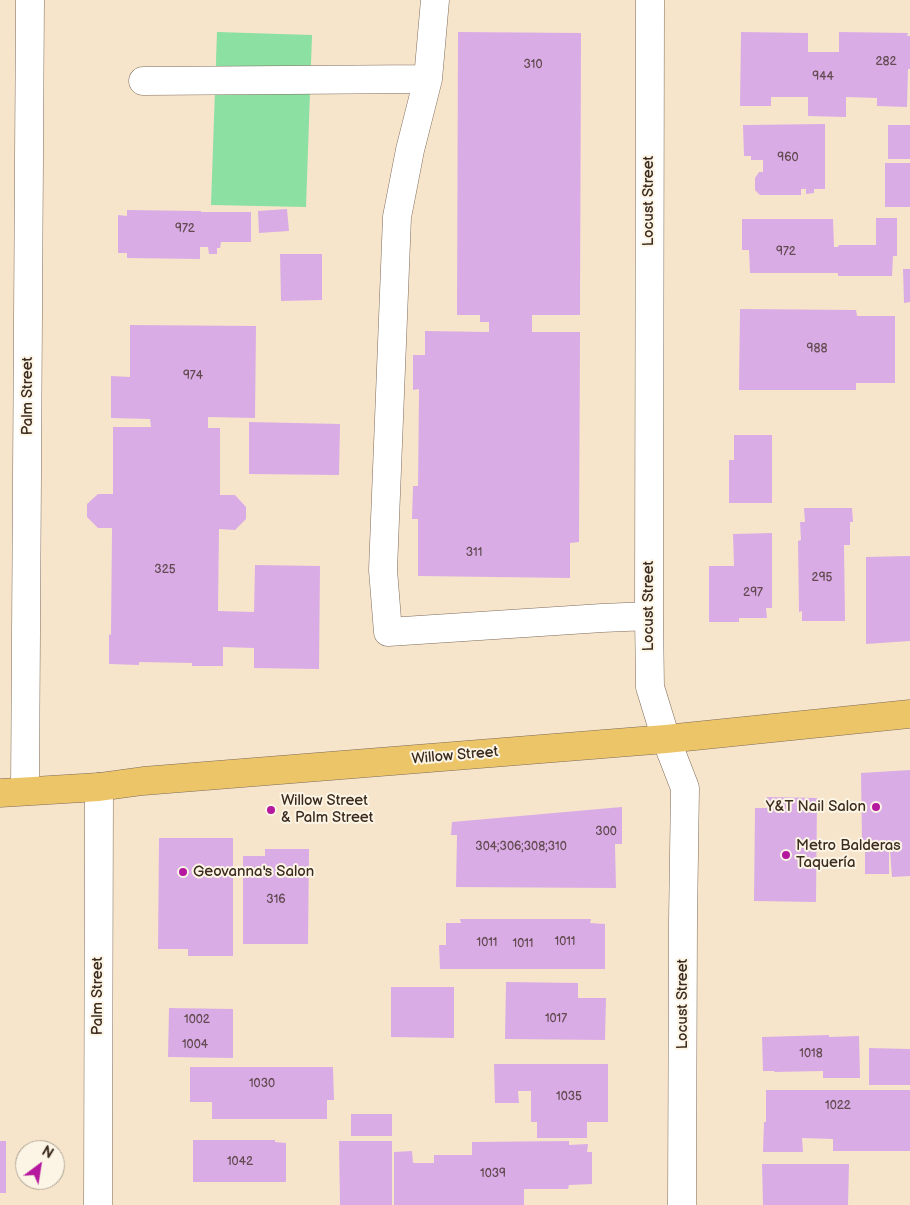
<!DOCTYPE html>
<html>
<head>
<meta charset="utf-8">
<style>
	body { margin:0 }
	#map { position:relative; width:910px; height:1205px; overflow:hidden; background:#f7e5cb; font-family:"Balsamiq Sans",sans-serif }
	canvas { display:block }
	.north { position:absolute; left:15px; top:1140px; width:50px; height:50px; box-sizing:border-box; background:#fcf5e5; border:1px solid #afa495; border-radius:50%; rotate:31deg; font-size:14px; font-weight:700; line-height:20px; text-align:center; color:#3b2a1e }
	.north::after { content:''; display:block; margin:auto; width:18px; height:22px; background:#b5179e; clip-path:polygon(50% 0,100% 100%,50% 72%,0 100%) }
</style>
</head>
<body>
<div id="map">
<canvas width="910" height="1205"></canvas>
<div class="north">N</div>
</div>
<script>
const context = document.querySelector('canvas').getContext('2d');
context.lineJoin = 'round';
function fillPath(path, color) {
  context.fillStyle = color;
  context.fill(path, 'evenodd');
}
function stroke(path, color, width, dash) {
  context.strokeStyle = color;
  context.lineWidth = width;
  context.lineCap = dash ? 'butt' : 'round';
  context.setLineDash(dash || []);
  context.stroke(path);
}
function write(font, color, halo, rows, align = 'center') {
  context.font = font + ' "Balsamiq Sans",sans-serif';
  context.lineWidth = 4;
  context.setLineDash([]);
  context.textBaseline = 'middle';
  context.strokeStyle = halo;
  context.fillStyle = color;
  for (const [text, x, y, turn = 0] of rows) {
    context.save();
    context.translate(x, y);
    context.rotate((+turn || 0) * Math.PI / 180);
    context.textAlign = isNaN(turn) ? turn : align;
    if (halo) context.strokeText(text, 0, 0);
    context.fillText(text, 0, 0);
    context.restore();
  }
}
const green = new Path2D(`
	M 217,32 L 312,35 L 306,207 L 211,205 Z`);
const building = new Path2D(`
	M 458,32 L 581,33 L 580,315 L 532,315 L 532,332 L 580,332 L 579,542 L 570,543 L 570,578 L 418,576 L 418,519 L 412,519 L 413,486 L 418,486 L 419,389 L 413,390 L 413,355 L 425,355 L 425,331 L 489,332 L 489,322 L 480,322 L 480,315 L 457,315 Z
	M 741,32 L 808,33 L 808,52 L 839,52 L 839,32 L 908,33 L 907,36 L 910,36 L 910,69 L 908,69 L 907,107 L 877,106 L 877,98 L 846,97 L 846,117 L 808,116 L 808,97 L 771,97 L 771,106 L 740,106 Z
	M 825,124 L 825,189 L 814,189 L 814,193 L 806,194 L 806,189 L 801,189 L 801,195 L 760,195 L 755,190 L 755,178 L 759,172 L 763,172 L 763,160 L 751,160 L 751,156 L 744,156 L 743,125 Z
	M 888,125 L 910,125 L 910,159 L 888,159 Z
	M 885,163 L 910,163 L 910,207 L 885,207 Z
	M 287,209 L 289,231 L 259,233 L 258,211 Z
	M 127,210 L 201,211 L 201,212 L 251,212 L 251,242 L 221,242 L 220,248 L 217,248 L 217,254 L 209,254 L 208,247 L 200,247 L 200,259 L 127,258 L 127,253 L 118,253 L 118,215 L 127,216 Z
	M 876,218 L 897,218 L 897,256 L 893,256 L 892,276 L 838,276 L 838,273 L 750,273 L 749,250 L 742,250 L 742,219 L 833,219 L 834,247 L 838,247 L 839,245 L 876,245 Z
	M 280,254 L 322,254 L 322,300 L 281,301 Z
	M 903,269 L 910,269 L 910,302 L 904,303 Z
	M 740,309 L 856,310 L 857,316 L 895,316 L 895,383 L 856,383 L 856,390 L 739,390 Z
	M 130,325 L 256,326 L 255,418 L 208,417 L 208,428 L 220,428 L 220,495 L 235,495 L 246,507 L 246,519 L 235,530 L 219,529 L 218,611 L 254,612 L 255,565 L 320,566 L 319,669 L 254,668 L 254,648 L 223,647 L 223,666 L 192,666 L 192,663 L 139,662 L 139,665 L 109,664 L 109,634 L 111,635 L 112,528 L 98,528 L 87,517 L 87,504 L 98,494 L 113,494 L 113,427 L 151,427 L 150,419 L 111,418 L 111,376 L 130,377 Z
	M 249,422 L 340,424 L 339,475 L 249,474 Z
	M 734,435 L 772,435 L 772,503 L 729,503 L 729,460 L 734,460 Z
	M 804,508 L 852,508 L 853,522 L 850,522 L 850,545 L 844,545 L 845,621 L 802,621 L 802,611 L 799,612 L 798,541 L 801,540 L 800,522 L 805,522 Z
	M 772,533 L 772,608 L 766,608 L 767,618 L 739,618 L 739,622 L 709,622 L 709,566 L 734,566 L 733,534 Z
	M 910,556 L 910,641 L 866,644 L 866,557 Z
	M 910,770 L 910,876 L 892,877 L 890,850 L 889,850 L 889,874 L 865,874 L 865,840 L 862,840 L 861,773 Z
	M 767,797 L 817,798 L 816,902 L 754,901 L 755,808 L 767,808 Z
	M 622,807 L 622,844 L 615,844 L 616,888 L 456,887 L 457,835 L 451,835 L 452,822 Z
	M 159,838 L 233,838 L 233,956 L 188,956 L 188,949 L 158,949 Z
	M 265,849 L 309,849 L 308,944 L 243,944 L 243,856 L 265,856 Z
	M 460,919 L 591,919 L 590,923 L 605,924 L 605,969 L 440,969 L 439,945 L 446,945 L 446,923 L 461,923 Z
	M 506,982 L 578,983 L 578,998 L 606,998 L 605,1040 L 505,1039 Z
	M 391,987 L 454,987 L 454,1038 L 391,1037 Z
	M 169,1008 L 233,1009 L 233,1058 L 168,1057 Z
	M 829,1035 L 829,1037 L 859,1036 L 860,1078 L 823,1078 L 823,1071 L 775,1072 L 774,1071 L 763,1071 L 762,1037 Z
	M 869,1048 L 910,1049 L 910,1085 L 869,1085 Z
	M 494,1064 L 608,1064 L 608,1122 L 587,1122 L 587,1138 L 537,1138 L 537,1122 L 531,1122 L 531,1091 L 518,1091 L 519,1103 L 495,1103 Z
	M 190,1067 L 333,1067 L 334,1100 L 327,1100 L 327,1119 L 212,1119 L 212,1102 L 190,1102 Z
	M 766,1090 L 910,1090 L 910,1151 L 833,1151 L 833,1139 L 802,1138 L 803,1152 L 763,1152 L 764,1122 L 766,1122 Z
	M 351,1114 L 392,1114 L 392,1136 L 351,1136 Z
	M 193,1140 L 275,1140 L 275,1142 L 286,1143 L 286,1182 L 193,1182 Z
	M 0,1141 L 6,1141 L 6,1193 L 0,1193 Z
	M 339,1141 L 392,1141 L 392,1205 L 340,1205 Z
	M 569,1141 L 569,1145 L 588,1144 L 587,1152 L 592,1152 L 592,1184 L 569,1185 L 568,1189 L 524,1189 L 524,1205 L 394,1205 L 394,1152 L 412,1151 L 413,1163 L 434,1163 L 434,1155 L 472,1155 L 472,1142 Z
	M 762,1164 L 849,1164 L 848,1205 L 763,1205 Z`);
const minor = new Path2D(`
	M 650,0 L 649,616 L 650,687 L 666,739 L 685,788 L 683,921 L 682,1205
	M 428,79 L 435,0
	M 143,81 L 428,79 L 410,150 L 397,217 L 383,570 L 388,632 L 602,618 L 649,616
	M 25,791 L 30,0
	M 98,1205 L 99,787`);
const major = new Path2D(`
	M 0,793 L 99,787 L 143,781 L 666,739 L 910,714`);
const markers = [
	[876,807,5,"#b5179e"],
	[271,810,5,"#b5179e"],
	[786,855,5,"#b5179e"],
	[183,872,5,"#b5179e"]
];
const numberNames = [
	["282",886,62],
	["310",533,65],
	["944",823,77],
	["960",788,158],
	["972",185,229],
	["972",786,252],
	["988",817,349],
	["974",193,376],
	["311",474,553],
	["325",165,570],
	["295",822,578],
	["297",753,593],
	["300",606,832],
	["304;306;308;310",521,847],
	["316",276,900],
	["1011",565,942],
	["1011",487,943],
	["1011",523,944],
	["1017",556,1019],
	["1002",197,1020],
	["1004",195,1045],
	["1018",811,1054],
	["1030",262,1084],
	["1035",569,1097],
	["1022",838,1106],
	["1042",240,1162],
	["1039",493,1174]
];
const streetNames = [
	["Locust Street",649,201,-90],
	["Palm Street",28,396,-90],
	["Locust Street",649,606,-90],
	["Willow Street",455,756,-5],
	["Palm Street",98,996,-90],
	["Locust Street",683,1004,-90]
];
const poiNames = [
	["Willow Street",281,801],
	["& Palm Street",281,818],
	["Y&T Nail Salon",866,807,"right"],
	["Metro Balderas",796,846],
	["Taquería",796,863],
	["Geovanna's Salon",193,872]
];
fillPath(green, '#8ce0a1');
fillPath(building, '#d9ace6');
stroke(minor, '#7d6b5b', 29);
stroke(major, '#7d6b5b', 29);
stroke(minor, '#fff', 28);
stroke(major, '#edc569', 28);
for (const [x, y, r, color] of markers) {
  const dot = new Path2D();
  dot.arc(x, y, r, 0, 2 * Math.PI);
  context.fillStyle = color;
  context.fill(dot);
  stroke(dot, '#fcf5e5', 2);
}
write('12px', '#624a50', null, numberNames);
write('15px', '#3b2a1e', '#fcf5e5', streetNames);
write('15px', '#3b2a1e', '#fcf5e5', poiNames, 'left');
</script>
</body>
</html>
